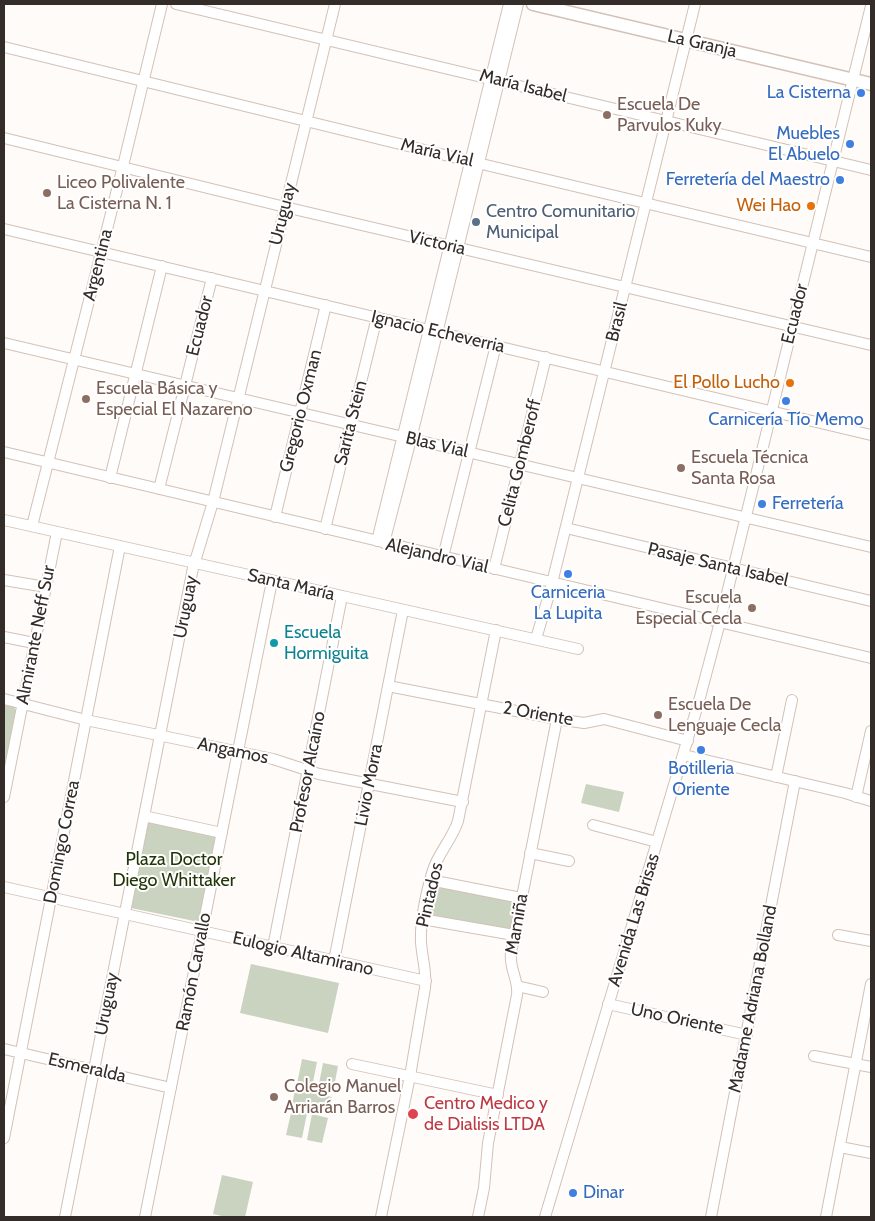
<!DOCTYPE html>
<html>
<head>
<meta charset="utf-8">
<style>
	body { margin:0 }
	#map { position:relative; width:875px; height:1221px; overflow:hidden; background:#fffbf8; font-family:Cabin,sans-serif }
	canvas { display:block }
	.frame { position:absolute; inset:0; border:5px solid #332c28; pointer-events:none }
</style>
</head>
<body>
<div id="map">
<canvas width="875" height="1221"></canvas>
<div class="frame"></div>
</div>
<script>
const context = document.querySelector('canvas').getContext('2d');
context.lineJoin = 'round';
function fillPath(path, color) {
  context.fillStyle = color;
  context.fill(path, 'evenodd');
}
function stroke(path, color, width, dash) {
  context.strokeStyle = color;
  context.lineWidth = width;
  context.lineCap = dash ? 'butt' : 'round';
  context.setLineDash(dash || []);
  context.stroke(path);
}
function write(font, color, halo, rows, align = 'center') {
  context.font = font + ' Cabin,sans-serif';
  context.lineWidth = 4;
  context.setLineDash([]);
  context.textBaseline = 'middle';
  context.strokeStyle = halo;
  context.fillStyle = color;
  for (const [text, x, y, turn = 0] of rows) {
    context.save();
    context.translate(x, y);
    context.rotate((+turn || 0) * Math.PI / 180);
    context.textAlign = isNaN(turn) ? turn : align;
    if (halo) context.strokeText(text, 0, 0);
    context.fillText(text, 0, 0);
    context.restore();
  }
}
const green = new Path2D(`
	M 4,705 L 14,707 L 16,710 L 4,772 Z
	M 586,784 L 624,792 L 619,812 L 581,803 Z
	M 149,819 L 217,833 L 199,922 L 131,908 Z
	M 433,883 L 517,899 L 510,932 L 427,916 Z
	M 251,964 L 339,983 L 328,1033 L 240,1013 Z
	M 302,1059 L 317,1062 L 312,1087 L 297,1084 Z
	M 323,1063 L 338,1066 L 333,1092 L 318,1089 Z
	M 295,1089 L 332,1097 L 328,1113 L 292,1106 Z
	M 292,1109 L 307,1113 L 302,1138 L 286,1135 Z
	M 312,1114 L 328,1118 L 322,1143 L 307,1140 Z
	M 222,1175 L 253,1182 L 245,1217 L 226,1217 L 213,1214 Z`);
const minor = new Path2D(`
	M 176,4 L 871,170
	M 4,47 L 465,160 L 871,257
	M 4,138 L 285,207 L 871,345
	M 4,229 L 871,435
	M 4,343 L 871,547
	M 4,452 L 871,658
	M 110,478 L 162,266
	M 159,489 L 212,278
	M 275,517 L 326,305
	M 4,520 L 578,649
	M 32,526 L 123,166 L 162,4
	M 566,528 L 871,601
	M 325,529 L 377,317
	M 377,541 L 509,4
	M 384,543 L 411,439 L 518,4
	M 443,557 L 496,345
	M 494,569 L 546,357
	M 4,580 L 46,587
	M 4,637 L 34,643
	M 536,639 L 550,591 L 695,4
	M 388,686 L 557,719 L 584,723 L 604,719 L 688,741
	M 4,699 L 86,720 L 273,759 L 319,774 L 463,802
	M 684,755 L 845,793 L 871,801
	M 776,777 L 792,700
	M 4,797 L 57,532
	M 856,797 L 871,731
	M 144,816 L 222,833
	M 593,825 L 657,842
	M 530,853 L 569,861
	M 430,880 L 521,898
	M 4,887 L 426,981
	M 422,919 L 514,935
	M 838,935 L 871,941
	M 273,947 L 342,596
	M 334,961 L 403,610
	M 517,986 L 543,992
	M 608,1004 L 747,1035
	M 4,1049 L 171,1088
	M 814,1056 L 871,1067
	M 352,1064 L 498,1095
	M 4,1138 L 120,546
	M 840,1147 L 871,1153
	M 65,1217 L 193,568 L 213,502 L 335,4
	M 145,1217 L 272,581
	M 381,1217 L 410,1076 L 425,988 C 427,972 422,958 421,942 C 420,919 426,894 432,873 C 437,854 452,840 458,821 L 496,630
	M 478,1217 L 484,1188 L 488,1143 L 517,995 C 519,980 509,969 511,953 L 557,719
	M 545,1217 L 699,701 L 720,622 L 871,6
	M 711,1217 L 795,781
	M 826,1217 L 871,984`);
const major = new Path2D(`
	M 533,4 L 871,84`);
const markers = [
	[861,93,5,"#3f7fe0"],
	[607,115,5,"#8d6e63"],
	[850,144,5,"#3f7fe0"],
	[840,180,5,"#3f7fe0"],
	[47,193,5,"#8d6e63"],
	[811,206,5,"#e8710a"],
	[476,222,5,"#5c6f8a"],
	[790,383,5,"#e8710a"],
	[86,399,5,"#8d6e63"],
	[786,401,5,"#3f7fe0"],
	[681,468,5,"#8d6e63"],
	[762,504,5,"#3f7fe0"],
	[568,574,5,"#3f7fe0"],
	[752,608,5,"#8d6e63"],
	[274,643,5,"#0f9aa8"],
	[658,715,5,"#8d6e63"],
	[701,750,5,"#3f7fe0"],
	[274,1097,5,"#8d6e63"],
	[413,1114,6,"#e0444e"],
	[573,1193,5,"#3f7fe0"]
];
const streetNames = [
	["La Granja",702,44,13],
	["María Isabel",523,86,14],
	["María Vial",437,153,13],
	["Uruguay",283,214,-76],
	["Victoria",437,243,13],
	["Argentina",98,265,-76],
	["Ecuador",795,314,-76],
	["Brasil",617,322,-76],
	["Ecuador",200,326,-76],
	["Ignacio Echeverria",438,332,13],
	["Gregorio Oxman",301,411,-76],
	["Sarita Stein",351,423,-76],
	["Blas Vial",437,445,13],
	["Celita Gomberoff",520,463,-76],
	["Alejandro Vial",437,556,13],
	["Pasaje Santa Isabel",718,565,13],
	["Santa María",291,585,13],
	["Uruguay",186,607,-79],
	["Almirante Neff Sur",36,635,-79],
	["2 Oriente",538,714,10],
	["Angamos",233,751,12],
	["Profesor Alcaíno",308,772,-79],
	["Livio Morra",369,785,-79],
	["Domingo Correa",62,842,-79],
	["Pintados",430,895,-77],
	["Avenida Las Brisas",634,920,-73],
	["Mamiña",517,924,-80],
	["Eulogio Altamirano",303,954,13],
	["Ramón Carvallo",194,972,-79],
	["Madame Adriana Bolland",753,999,-79],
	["Uruguay",107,1004,-79],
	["Uno Oriente",677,1019,12],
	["Esmeralda",87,1068,13]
];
const shopNames = [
	["La Cisterna",851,93],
	["Muebles",840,134],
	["El Abuelo",840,155],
	["Ferretería del Maestro",830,180],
	["Carnicería Tío Memo",786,420,"center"],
	["Ferretería",772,504,"left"],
	["Carniceria",568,593,"center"],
	["La Lupita",568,614,"center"],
	["Botilleria",701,769,"center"],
	["Oriente",701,790,"center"],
	["Dinar",583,1193,"left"]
];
const educationNames = [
	["Escuela De",617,105],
	["Parvulos Kuky",617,126],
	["Liceo Polivalente",57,183],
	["La Cisterna N. 1",57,204],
	["Escuela Básica y",96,389],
	["Especial El Nazareno",96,410],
	["Escuela Técnica",691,458],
	["Santa Rosa",691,479],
	["Escuela",742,598,"right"],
	["Especial Cecla",742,619,"right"],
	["Escuela De",668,705],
	["Lenguaje Cecla",668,726],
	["Colegio Manuel",284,1087],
	["Arriarán Barros",284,1108]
];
const foodNames = [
	["Wei Hao",801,206],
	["El Pollo Lucho",780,383]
];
const serviceNames = [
	["Centro Comunitario",486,212],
	["Municipal",486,233]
];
const cultureNames = [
	["Escuela",284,633],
	["Hormiguita",284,654]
];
const parkNames = [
	["Plaza Doctor",174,860],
	["Diego Whittaker",174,881]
];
const healthNames = [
	["Centro Medico y",424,1104],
	["de Dialisis LTDA",424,1125]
];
fillPath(green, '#c9d3c0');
stroke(minor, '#d4c1b6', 12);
stroke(major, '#d4c1b6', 15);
stroke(minor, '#fff', 10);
stroke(major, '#fff', 12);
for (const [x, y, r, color] of markers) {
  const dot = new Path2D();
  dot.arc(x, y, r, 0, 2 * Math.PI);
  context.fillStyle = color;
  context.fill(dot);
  stroke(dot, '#fff', 2);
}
write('18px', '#332c28', '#fff', streetNames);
write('18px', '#366cbe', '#fff', shopNames, 'right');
write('18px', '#785e54', '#fff', educationNames, 'left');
write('18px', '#c56008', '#fff', foodNames, 'right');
write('18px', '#4e5e75', '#fff', serviceNames, 'left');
write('18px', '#0d838f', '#fff', cultureNames, 'left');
write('18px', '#223506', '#fff', parkNames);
write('18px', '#be3a42', '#fff', healthNames, 'left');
</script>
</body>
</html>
